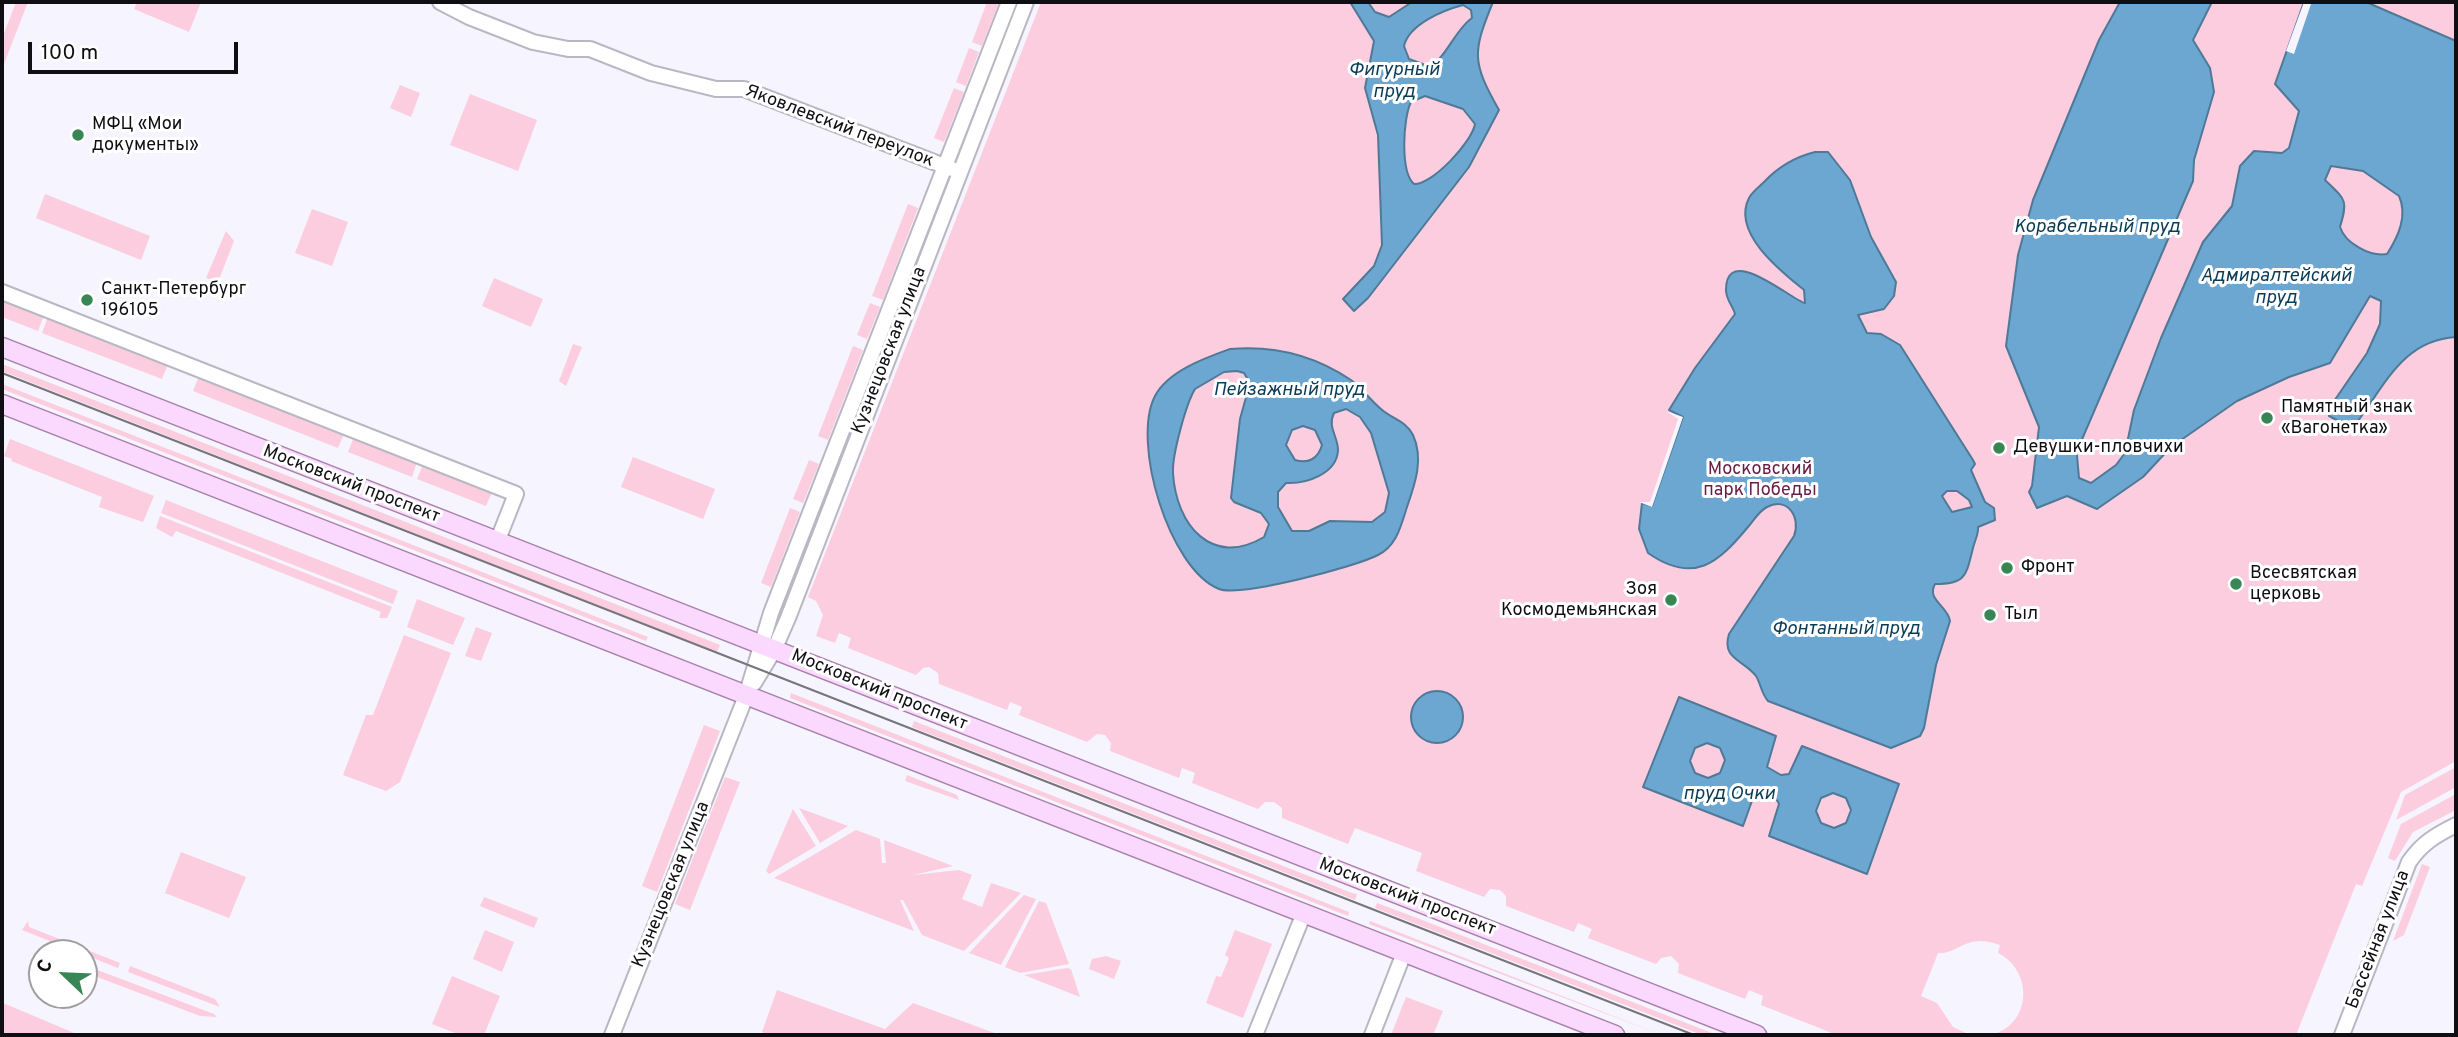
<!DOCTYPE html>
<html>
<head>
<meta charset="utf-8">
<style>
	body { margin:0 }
	#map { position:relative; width:2458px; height:1037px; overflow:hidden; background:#f6f4fe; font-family:Overpass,sans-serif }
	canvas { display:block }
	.frame { position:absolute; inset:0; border:4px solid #0f0e12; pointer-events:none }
	.north { position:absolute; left:28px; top:939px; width:70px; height:70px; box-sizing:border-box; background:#fff; border:2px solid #9f9fa0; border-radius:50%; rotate:293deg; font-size:19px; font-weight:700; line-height:28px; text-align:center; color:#0f0e12 }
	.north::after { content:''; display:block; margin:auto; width:24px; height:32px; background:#388655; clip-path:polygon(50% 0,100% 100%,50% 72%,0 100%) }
	.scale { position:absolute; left:28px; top:42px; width:210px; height:32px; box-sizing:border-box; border:4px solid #0f0e12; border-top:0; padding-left:9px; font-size:21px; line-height:24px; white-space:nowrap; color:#0f0e12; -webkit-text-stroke:5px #fff; paint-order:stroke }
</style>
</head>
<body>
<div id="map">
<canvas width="2458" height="1037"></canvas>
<div class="frame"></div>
<div class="north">С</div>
<div class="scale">100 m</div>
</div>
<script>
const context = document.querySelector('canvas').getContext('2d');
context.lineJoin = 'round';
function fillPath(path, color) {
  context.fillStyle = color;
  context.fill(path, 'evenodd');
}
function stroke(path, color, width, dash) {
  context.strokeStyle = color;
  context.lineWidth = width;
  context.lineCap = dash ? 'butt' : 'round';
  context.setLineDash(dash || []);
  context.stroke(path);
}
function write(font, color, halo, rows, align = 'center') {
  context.font = font + ' Overpass,sans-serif';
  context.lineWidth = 6;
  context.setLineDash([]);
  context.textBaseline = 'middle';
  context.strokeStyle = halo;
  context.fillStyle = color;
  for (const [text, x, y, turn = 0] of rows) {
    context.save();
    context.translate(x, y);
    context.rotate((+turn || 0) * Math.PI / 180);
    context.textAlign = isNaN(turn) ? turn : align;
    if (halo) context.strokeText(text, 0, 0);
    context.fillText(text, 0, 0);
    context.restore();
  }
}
const green = new Path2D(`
	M 16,2 L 28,2 L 2,69 L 2,39 Z
	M 137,2 L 201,2 L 189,32 L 134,9 Z
	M 987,2 L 999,2 L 982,46 L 972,42 Z
	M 1041,2 L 2456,2 L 2456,761 L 2401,792 L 2362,886 L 2356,884 L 2296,1035 L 1990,1035 C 2032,1026 2034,971 1998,953 L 2000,945 C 1966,932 1958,955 1938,953 L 1921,996 L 1937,1003 L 1953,1027 L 1970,1035 L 1837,1035 L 1761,1005 L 1763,996 L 1749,990 L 1745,999 L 1678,973 L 1679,964 L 1671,956 L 1661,958 L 1656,964 L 1588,938 L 1592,929 L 1578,923 L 1574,932 L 1506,906 L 1506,896 L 1500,890 L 1490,889 L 1484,897 L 1416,871 L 1422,853 L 1355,828 L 1348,844 L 1282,818 L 1282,808 L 1274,802 L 1265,802 L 1258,809 L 1192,783 L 1195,773 L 1182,768 L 1179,778 L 1110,751 L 1111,743 L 1105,735 L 1097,734 L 1087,742 L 1019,715 L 1022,707 L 1010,702 L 1007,710 L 939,684 L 938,673 L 929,667 L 923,668 L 916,675 L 848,648 L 851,638 L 839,633 L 835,643 L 816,636 L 823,615 L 816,601 L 808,597 Z
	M 969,48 L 979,52 L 966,86 L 956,82 Z
	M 400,85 L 420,93 L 411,117 L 390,108 Z
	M 954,88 L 964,92 L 944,142 L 934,138 Z
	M 470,94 L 537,120 L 518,171 L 450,145 Z
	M 45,194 L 150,236 L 141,260 L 36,218 Z
	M 908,204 L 918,208 L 883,300 L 872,296 Z
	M 312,209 L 348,222 L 332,266 L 295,253 Z
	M 226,231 L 234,241 L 218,282 L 206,278 Z
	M 494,278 L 543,299 L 531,327 L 482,306 Z
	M 2,298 L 44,315 L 38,331 L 2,317 Z
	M 870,303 L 880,307 L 867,339 L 857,335 Z
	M 48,317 L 168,364 L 162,379 L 42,333 Z
	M 573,344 L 582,347 L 566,386 L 559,381 Z
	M 853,346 L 863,350 L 828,440 L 818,436 Z
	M 2,364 L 720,645 L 717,652 L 2,371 Z
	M 199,376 L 344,434 L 338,448 L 193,391 Z
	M 2,384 L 648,637 L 646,641 L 2,389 Z
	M 354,437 L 417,462 L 412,477 L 348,452 Z
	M 10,439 L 154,496 L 143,522 L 99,507 L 102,497 L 11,461 L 12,459 L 4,456 Z
	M 633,457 L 715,489 L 703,519 L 621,487 Z
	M 809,460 L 819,464 L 803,503 L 793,499 Z
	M 423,465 L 492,492 L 486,506 L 417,479 Z
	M 166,500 L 398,591 L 393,604 L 161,513 Z
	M 790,508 L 800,512 L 771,587 L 761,583 Z
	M 160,516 L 392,607 L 387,618 L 379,618 L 381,612 L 176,531 L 172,537 L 156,528 Z
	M 417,599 L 465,618 L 453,645 L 407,627 Z
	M 476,627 L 492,633 L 481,661 L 465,656 Z
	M 404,635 L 451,653 L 400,782 L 386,791 L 343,775 L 366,715 L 373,715 Z
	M 791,693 L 1349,912 L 1348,916 L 790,698 Z
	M 914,721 L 1352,893 L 1357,894 L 1355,900 L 912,727 Z
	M 704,725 L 720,731 L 657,892 L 642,886 Z
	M 2456,767 L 2456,787 L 2396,820 L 2405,795 Z
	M 907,775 L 957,795 L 959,800 L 905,781 Z
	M 725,777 L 740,782 L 690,910 L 675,904 Z
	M 2456,794 L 2456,810 L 2413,832 L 2395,861 L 2388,858 L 2401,824 Z
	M 799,808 L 848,826 L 820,843 Z
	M 793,809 L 816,846 L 769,874 L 766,871 Z
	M 856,830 L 880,839 L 882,863 L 886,863 L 884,840 L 953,866 L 913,875 L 959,870 L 972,875 L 962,899 L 982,907 L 991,883 L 1021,893 L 964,951 L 922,935 L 903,900 L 900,900 L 914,931 L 774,878 Z
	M 181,852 L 246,877 L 229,918 L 165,893 Z
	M 2422,864 L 2430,867 L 2404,935 L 2393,941 Z
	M 1024,895 L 1036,899 L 1001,965 L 969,953 Z
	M 484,897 L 538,918 L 534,928 L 480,906 Z
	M 1039,901 L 1046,903 L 1069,964 L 1020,973 L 1005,967 Z
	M 1377,903 L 1417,918 L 1717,1035 L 1702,1035 L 1375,908 Z
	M 28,921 L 29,927 L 120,963 L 118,968 L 22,930 Z
	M 1370,921 L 1662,1035 L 1369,924 Z
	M 485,930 L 514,942 L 502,972 L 473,959 Z
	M 1235,930 L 1272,944 L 1243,1018 L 1206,1003 L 1216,976 L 1221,977 L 1229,958 L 1225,955 Z
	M 1106,956 L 1121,961 L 1114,979 L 1089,969 L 1092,959 Z
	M 84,965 L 214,1014 L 217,1017 L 200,1016 L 84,972 Z
	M 130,966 L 215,999 L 220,1007 L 128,972 Z
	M 1071,969 L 1080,997 L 1024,975 L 1067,968 Z
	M 452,976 L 500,996 L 484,1035 L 460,1035 L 432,1024 Z
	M 777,990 L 885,1029 L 913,1003 L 1000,1035 L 768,1035 L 762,1032 Z
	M 1406,997 L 1443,1011 L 1433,1035 L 1391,1035 Z
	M 3,1003 L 79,1035 L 2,1035 Z`);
const water = new Path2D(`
	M 1350,2 L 1368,2 L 1375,12 L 1389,17 L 1412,2 L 1493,2 C 1472,53 1472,62 1499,110 L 1469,167 L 1368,298 L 1354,311 L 1343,299 L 1374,266 L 1382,245 L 1378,135 L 1365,88 L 1374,41 ZM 1463,5 L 1471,10 L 1472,18 C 1455,29 1444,63 1428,66 L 1409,59 L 1404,46 C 1409,24 1444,10 1463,5 ZM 1425,96 L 1463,109 L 1475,124 C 1472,142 1432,185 1414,184 C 1400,172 1403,118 1411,102 Z
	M 2120,2 L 2212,2 L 2193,40 L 2210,68 L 2214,92 L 2194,160 L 2193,181 L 2080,444 L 2076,444 L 2079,478 L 2091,483 L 2116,465 L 2125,453 L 2134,410 L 2161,338 L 2203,242 L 2232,206 L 2240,166 L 2254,151 L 2282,153 L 2289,148 L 2299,111 L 2275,84 L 2304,2 L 2366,2 L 2456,41 L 2456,337 C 2404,340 2386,383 2358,421 L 2348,426 L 2329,416 L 2330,407 L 2367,353 L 2380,324 L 2381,301 L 2370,296 L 2330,363 L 2289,377 L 2237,401 L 2171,447 L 2143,477 L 2097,509 L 2067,496 L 2037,508 L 2029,492 L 2032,486 L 2039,427 L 2006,346 L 2018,255 L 2033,200 L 2099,40 ZM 2331,166 L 2363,171 L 2399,196 C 2408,216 2398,237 2387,254 C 2370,257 2345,243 2340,227 C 2348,200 2346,200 2325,180 Z
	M 1815,152 L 1828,152 L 1850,180 L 1871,237 L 1896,282 L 1894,296 L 1884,309 L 1858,315 L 1867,333 L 1881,334 L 1900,345 L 1973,460 L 1975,464 L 1971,470 L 1985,502 L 1994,508 L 1995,520 L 1978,527 C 1979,533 1975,540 1973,548 C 1966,576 1966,584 1935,584 C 1926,600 1948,606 1950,621 L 1936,665 L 1924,728 L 1920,736 L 1891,748 L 1768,701 C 1761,693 1761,684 1756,676 C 1744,660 1721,659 1729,634 L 1794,536 C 1801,518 1788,496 1767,507 C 1759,511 1754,520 1748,527 C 1718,563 1694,585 1648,553 L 1639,529 L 1642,503 L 1652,506 L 1683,417 L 1669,410 L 1695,368 L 1735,314 C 1733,306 1726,300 1726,290 C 1726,241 1794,302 1805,303 L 1804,290 C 1782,272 1731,233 1749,198 C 1752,192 1759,187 1764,182 C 1778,167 1795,157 1815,152 ZM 1947,491 L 1957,491 L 1969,500 L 1972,507 L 1952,512 L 1942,496 Z
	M 1230,349 C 1274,345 1314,355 1351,380 C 1362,388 1370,400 1381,409 C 1392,419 1406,421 1413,435 C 1424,459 1415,484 1407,507 C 1401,525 1397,546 1378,555 C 1355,567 1241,597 1219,589 C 1169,569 1131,442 1155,396 C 1168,371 1205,358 1230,349 ZM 1237,371 L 1244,373 L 1250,383 L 1240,419 L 1231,498 L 1234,502 L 1261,513 L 1269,524 L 1264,537 C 1212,568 1176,525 1173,473 C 1172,455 1186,404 1195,389 L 1224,372 ZM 1346,409 L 1360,417 L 1371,433 L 1389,493 L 1385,512 L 1372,522 L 1330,521 L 1309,531 L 1292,531 L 1278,507 L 1278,492 L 1286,483 C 1306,484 1337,474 1338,450 C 1338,436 1327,427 1334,413 ZM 1303,426 L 1315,430 L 1322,445 C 1318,459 1308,464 1295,460 L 1286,445 L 1292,430 Z
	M1411 717a26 26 0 1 1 52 0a26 26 0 1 1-52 0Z
	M 1679,697 L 1776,736 L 1767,767 L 1781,775 L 1789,774 L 1802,746 L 1899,784 L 1867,874 L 1769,836 L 1779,804 C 1777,797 1766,794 1759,793 L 1753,798 L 1743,826 L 1643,787 ZM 1707,743 L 1720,748 L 1725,760 L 1720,773 L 1708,778 L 1695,773 L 1690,761 L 1695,748 ZM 1833,793 L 1846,798 L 1851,810 L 1846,823 L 1834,828 L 1821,823 L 1816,811 L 1821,798 Z`);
const pier = new Path2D(`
	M 2304,2 L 2311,4 L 2294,54 L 2286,51 Z
	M 1666,411 L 1683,417 L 1652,507 L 1639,502 L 1650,502 L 1678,419 Z`);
const minor = new Path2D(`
	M 440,2 L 469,17 L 533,42 L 568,49 L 590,49 L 651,73 L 716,89 L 744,89 L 952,169
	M 2,292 L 516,494 L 497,542
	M 754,683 L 774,650 L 788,618 L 1026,2
	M 612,1035 L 746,696 L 771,613 L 1009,2
	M 1255,1035 L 1304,913
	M 1372,1035 L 1404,953
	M 2342,1035 L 2409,862 C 2422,843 2436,835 2456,825`);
const major = new Path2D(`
	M 2,347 L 1757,1035
	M 2,404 L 1615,1035`);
const tram = new Path2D(`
	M 2,373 L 1694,1035`);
const markers = [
	[78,135,7,"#388655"],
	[87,300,7,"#388655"],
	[2267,418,7,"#388655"],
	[1999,448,7,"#388655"],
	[2007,568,7,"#388655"],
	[2236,584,7,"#388655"],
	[1671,600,7,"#388655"],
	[1990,615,7,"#388655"]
];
const poiNames = [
	["МФЦ «Мои",92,125],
	["документы»",92,146],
	["Санкт-Петербург",101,290],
	["196105",101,311],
	["Памятный знак",2281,408],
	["«Вагонетка»",2281,429],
	["Девушки-пловчихи",2013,448],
	["Фронт",2021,568],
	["Всесвятская",2250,574],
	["церковь",2250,595],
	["Зоя",1657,590,"right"],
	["Космодемьянская",1657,611,"right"],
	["Тыл",2004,615]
];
const streetNames = [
	["Яковлевский переулок",839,127,21],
	["Кузнецовская улица",890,351,-69],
	["Московский проспект",351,485,21],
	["Московский проспект",879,691,22],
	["Кузнецовская улица",672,885,-68],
	["Московский проспект",1407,898,21],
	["Бассейная улица",2379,940,-69]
];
const parkNames = [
	["Московский",1760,470],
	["парк Победы",1760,491]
];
const waterNames = [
	["Фигурный",1394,71],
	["пруд",1394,93],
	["Корабельный пруд",2097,228],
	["Адмиралтейский",2276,277],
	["пруд",2276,299],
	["Пейзажный пруд",1289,391],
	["Фонтанный пруд",1846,630],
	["пруд Очки",1729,795]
];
fillPath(green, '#fbcddf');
fillPath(water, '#6ba7d0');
stroke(water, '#4f7997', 2);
fillPath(pier, '#f6f4fe');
stroke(minor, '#bab7c2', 18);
stroke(major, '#a781ab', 21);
stroke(minor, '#fff', 14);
stroke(major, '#fbd9fe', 18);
stroke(tram, '#76757c', 2);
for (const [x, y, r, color] of markers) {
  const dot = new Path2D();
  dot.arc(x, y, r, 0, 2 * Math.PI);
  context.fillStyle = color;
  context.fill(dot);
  stroke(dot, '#fff', 2.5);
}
write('18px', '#0f0e12', '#fff', poiNames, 'left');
write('18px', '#0f0e12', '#fff', streetNames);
write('18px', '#6a1d44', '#fff', parkNames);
write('italic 19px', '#083b57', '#fff', waterNames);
</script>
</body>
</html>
